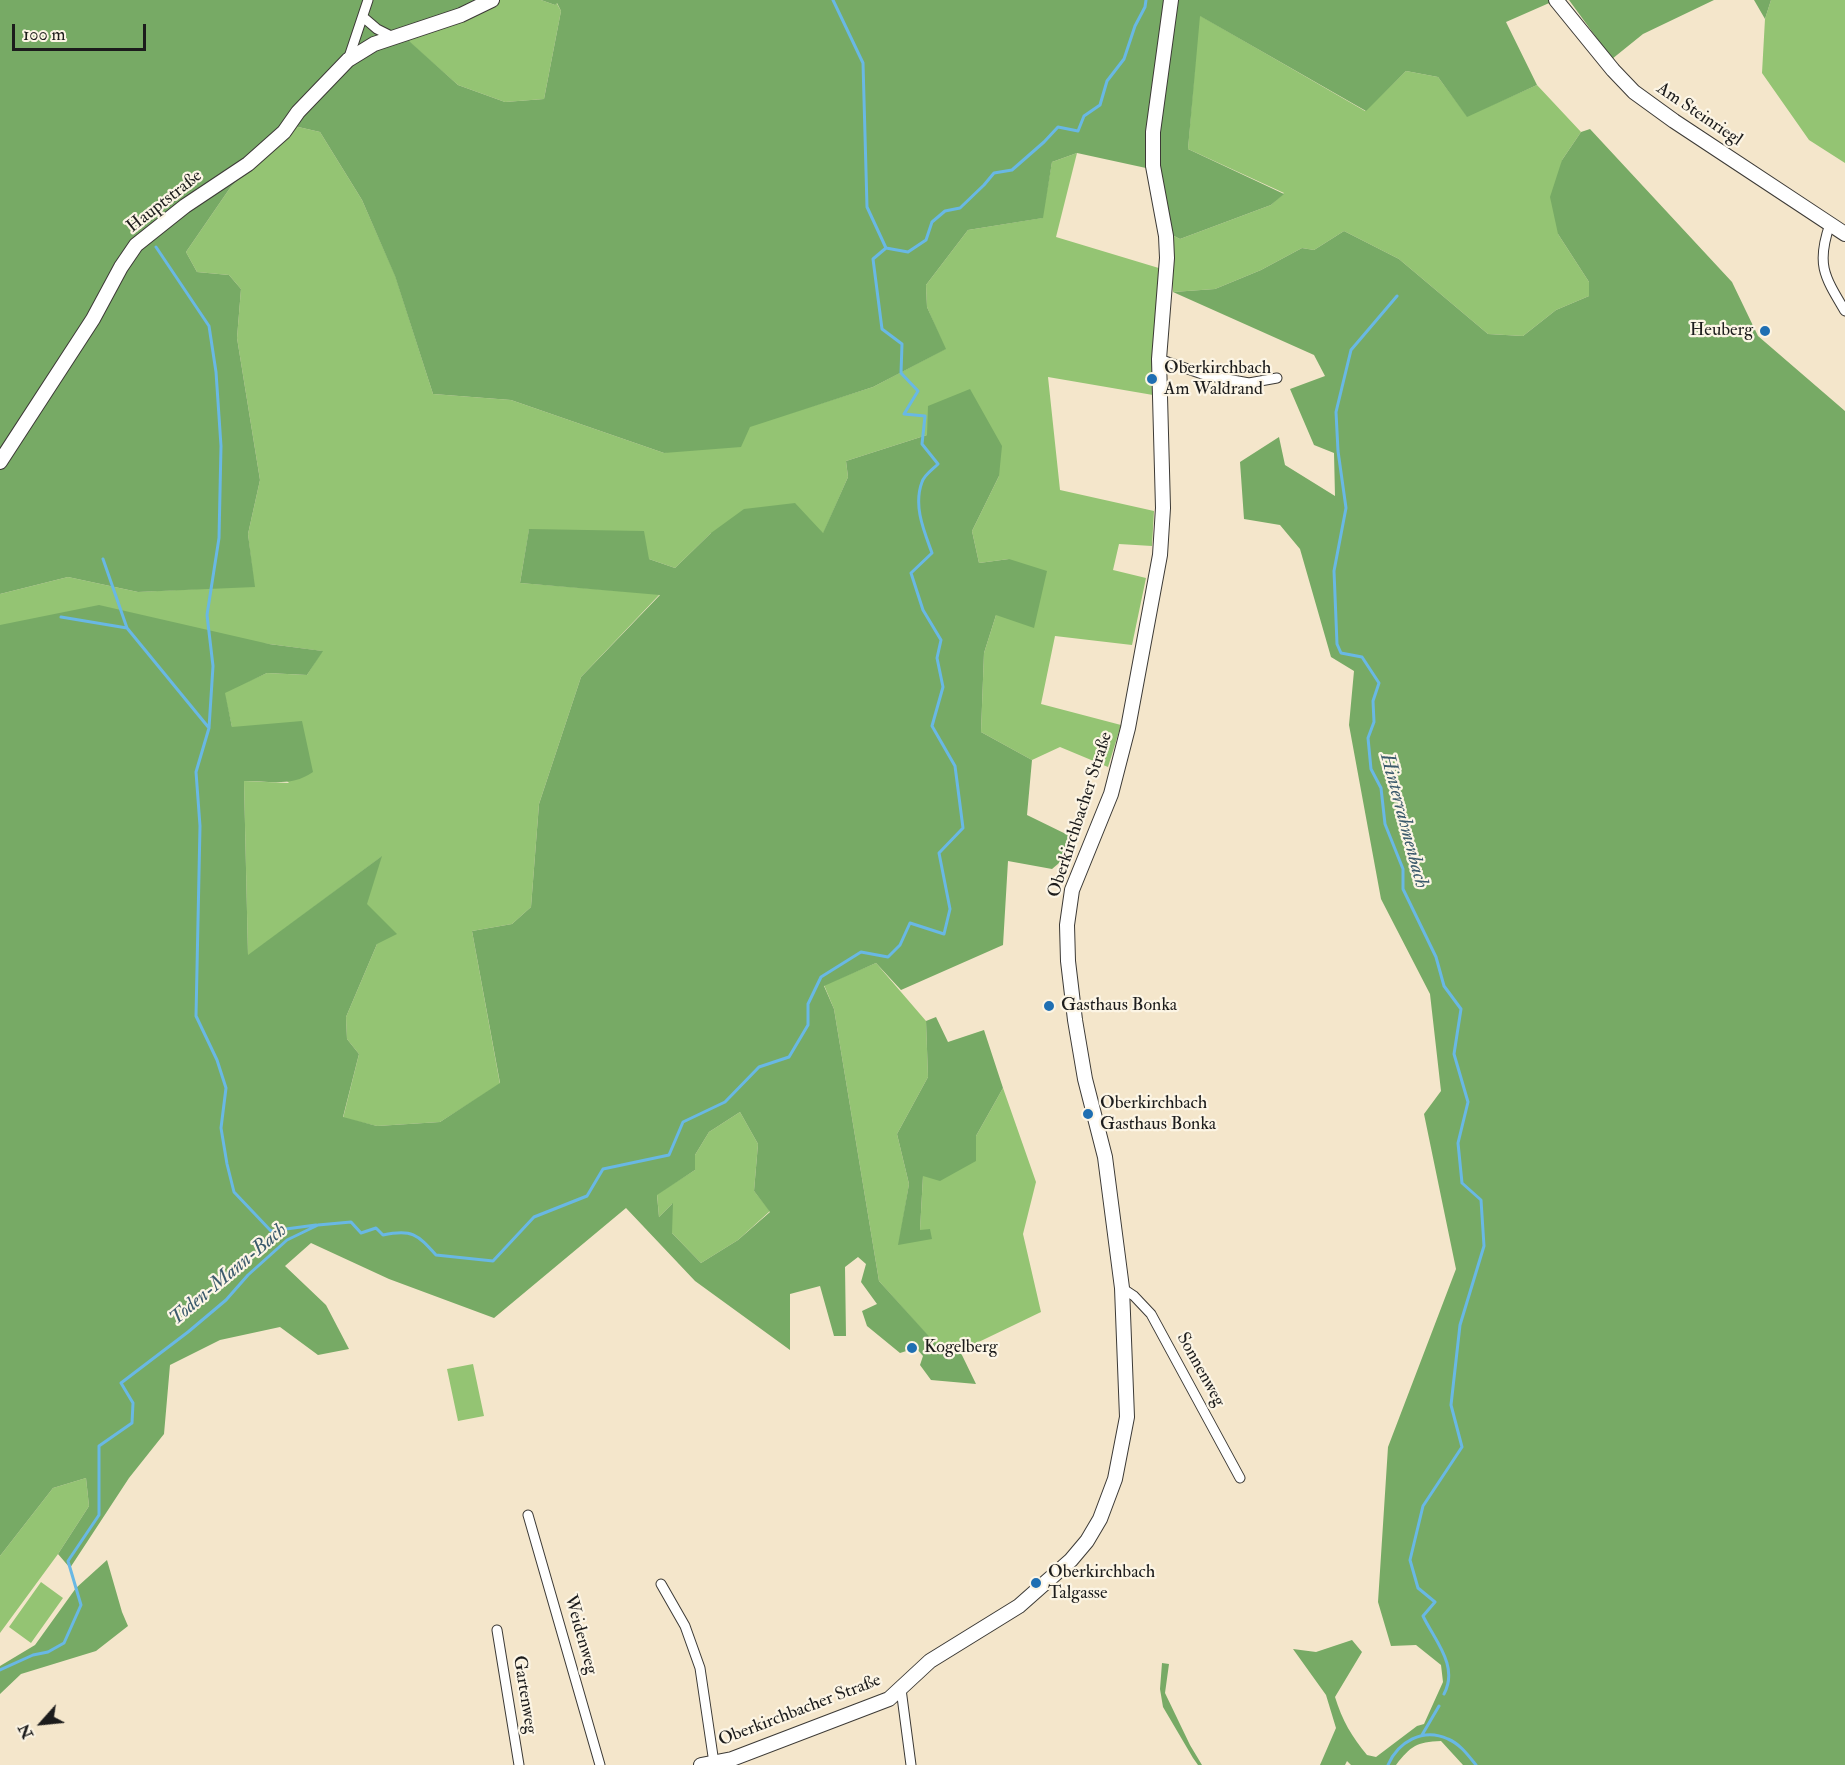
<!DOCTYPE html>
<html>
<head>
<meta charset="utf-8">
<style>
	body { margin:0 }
	#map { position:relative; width:1845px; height:1765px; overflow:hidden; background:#f4e6cb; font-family:"IM FELL Double Pica",serif }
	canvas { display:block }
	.north { position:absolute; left:12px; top:1693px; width:60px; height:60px; -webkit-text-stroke:4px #fcf5e5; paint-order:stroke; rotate:243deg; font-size:16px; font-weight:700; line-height:24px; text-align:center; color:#1c1c1c }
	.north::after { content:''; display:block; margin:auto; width:21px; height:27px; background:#1c1c1c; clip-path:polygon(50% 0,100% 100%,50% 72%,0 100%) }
	.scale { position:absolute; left:12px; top:24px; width:134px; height:27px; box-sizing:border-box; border:3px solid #1c1c1c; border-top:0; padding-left:8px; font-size:18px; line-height:21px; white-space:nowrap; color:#1c1c1c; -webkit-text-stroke:4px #fcf5e5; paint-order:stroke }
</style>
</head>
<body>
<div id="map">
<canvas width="1845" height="1765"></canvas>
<div class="north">N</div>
<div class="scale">100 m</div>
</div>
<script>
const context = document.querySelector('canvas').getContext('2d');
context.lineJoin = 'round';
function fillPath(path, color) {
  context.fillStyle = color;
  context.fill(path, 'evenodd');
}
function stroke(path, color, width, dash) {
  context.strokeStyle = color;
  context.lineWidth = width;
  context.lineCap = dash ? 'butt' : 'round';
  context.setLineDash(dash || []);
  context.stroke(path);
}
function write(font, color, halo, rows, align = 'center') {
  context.font = font + ' "IM FELL Double Pica",serif';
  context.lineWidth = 4.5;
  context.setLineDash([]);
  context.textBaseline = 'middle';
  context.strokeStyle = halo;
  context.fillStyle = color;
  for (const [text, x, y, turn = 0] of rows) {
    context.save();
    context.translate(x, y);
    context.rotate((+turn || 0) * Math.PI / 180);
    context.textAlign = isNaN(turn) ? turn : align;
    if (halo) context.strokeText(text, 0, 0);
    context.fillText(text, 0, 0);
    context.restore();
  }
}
const green = new Path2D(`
	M 500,0 L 541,0 L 555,5 L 556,2 L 561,11 L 544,99 L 505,102 L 458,85 L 408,41 L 456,24 Z
	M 1771,0 L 1845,0 L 1845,163 L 1809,140 L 1762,73 L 1765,19 Z
	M 1199,15 L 1365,111 L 1406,71 L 1438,77 L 1467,116 L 1537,85 L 1581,132 L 1562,160 L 1558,234 L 1589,282 L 1589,296 L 1556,310 L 1523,336 L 1488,334 L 1399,259 L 1344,231 L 1314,250 L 1302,248 L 1261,270 L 1215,289 L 1173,292 L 1170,234 L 1180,239 L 1271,205 L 1284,193 L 1188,149 Z
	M 294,126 L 320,132 L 362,200 L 395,275 L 433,394 L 511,400 L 664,453 L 873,387 L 945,349 L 927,307 L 926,285 L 968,230 L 1042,218 L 1052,162 L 1077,153 L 1056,237 L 1162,269 L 1152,353 L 1153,395 L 1048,377 L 1060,490 L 1154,511 L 1152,546 L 1119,544 L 1113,570 L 1146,578 L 1132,645 L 1055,636 L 1041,704 L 1121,725 L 1108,767 L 1060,747 L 1032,760 L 981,732 L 984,653 L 996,615 L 1009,559 L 979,563 L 972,531 L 999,476 L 927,435 L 846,461 L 848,477 L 823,534 L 711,533 L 675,568 L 649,559 L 529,530 L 520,583 L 660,594 L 581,677 L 539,804 L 531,907 L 512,924 L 472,931 L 500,1084 L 440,1122 L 377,1126 L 343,1118 L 359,1054 L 347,1039 L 346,1017 L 377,944 L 366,904 L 381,857 L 248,956 L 244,781 L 289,783 L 232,727 L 224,692 L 267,673 L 307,675 L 322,651 L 269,644 L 0,625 L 0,594 L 68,577 L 138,592 L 254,586 L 248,534 L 260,480 L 237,338 L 241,289 L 229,275 L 197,272 L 186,252 L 230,188 Z
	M 876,963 L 926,1021 L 928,1077 L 897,1134 L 909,1184 L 899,1244 L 920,1230 L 923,1176 L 976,1136 L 1003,1088 L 1036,1182 L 1023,1234 L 1041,1312 L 960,1351 L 935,1344 L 879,1281 L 834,1009 L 824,985 Z
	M 740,1112 L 758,1144 L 754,1191 L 770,1211 L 738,1240 L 701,1263 L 672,1233 L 672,1204 L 659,1217 L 657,1194 L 695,1170 L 695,1155 L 709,1132 Z
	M 473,1364 L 484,1416 L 458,1421 L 447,1369 Z
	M 86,1478 L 89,1506 L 58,1554 L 0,1633 L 0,1556 L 53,1488 Z
	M 41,1582 L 63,1598 L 31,1643 L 9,1627 Z`);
const forest = new Path2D(`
	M 0,0 L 500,0 L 456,24 L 409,41 L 458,85 L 505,102 L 544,99 L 561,11 L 557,3 L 555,5 L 541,0 L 1556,0 L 1506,22 L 1537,85 L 1467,117 L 1438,77 L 1406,71 L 1366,111 L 1200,16 L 1188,149 L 1284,194 L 1271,205 L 1180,239 L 1170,234 L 1146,168 L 1077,153 L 1052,162 L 1043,218 L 968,230 L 926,285 L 927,307 L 946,349 L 873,387 L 750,427 L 741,447 L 664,453 L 511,400 L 433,394 L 395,276 L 362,200 L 320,132 L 294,126 L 230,188 L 186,252 L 197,272 L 229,275 L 241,289 L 237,338 L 260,480 L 248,534 L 255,587 L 138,592 L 68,577 L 0,594 Z
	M 1569,0 L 1714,0 L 1643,34 L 1612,59 Z
	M 1754,0 L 1771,0 L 1765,19 Z
	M 1590,129 L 1732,282 L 1758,336 L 1845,411 L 1845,1765 L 1463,1765 L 1441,1741 C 1416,1742 1411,1746 1396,1765 L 1351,1765 L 1347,1761 L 1345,1765 L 1320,1765 L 1336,1728 L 1326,1695 L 1293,1649 L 1316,1652 L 1352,1640 L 1362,1652 L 1335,1697 C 1342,1720 1352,1737 1367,1755 L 1376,1757 L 1417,1726 L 1424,1724 L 1443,1682 L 1441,1665 L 1416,1645 L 1391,1646 L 1378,1602 L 1388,1447 L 1456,1269 L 1424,1114 L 1441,1091 L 1430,994 L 1381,899 L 1349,725 L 1354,671 L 1331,657 L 1300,549 L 1280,525 L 1244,519 L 1240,462 L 1279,437 L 1285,465 L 1335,496 L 1334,453 L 1314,445 L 1290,389 L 1325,376 L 1314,355 L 1173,292 L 1215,289 L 1261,270 L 1302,248 L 1314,250 L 1344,231 L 1399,259 L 1488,334 L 1523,336 L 1556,310 L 1589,296 L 1589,282 L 1558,234 L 1550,197 L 1562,160 L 1581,132 Z
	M 970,389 L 1002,446 L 999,476 L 972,531 L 979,563 L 1009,559 L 1047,571 L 1034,628 L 996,615 L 984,653 L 981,732 L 1032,760 L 1027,815 L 1072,837 L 1065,858 L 1052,869 L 1008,861 L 1003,945 L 901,990 L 876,963 L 824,986 L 834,1009 L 879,1281 L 935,1343 L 960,1351 L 976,1384 L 931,1380 L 920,1365 L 923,1356 L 916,1348 L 900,1353 L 867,1326 L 862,1311 L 877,1304 L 861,1282 L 866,1264 L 858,1257 L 845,1267 L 846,1336 L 834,1336 L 820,1286 L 790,1294 L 790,1350 L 695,1281 L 626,1208 L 494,1318 L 389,1279 L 311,1243 L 285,1266 L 326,1305 L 349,1349 L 318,1355 L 280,1327 L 220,1340 L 170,1365 L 164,1434 L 129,1478 L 70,1568 L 58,1554 L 89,1506 L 86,1478 L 53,1488 L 0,1556 L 0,625 L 99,605 L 269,644 L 323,651 L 307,675 L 267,673 L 225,693 L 232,727 L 302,721 L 313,772 C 292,787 269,781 244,781 L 248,955 L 382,856 L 367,904 L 397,934 L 377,944 L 346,1017 L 347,1039 L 359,1054 L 343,1117 L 377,1126 L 440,1122 L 500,1083 L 472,931 L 512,924 L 531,907 L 539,804 L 581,677 L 660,595 L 520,583 L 529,529 L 644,531 L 649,559 L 675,568 L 711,533 L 744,509 L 795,503 L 823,533 L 848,477 L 846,461 L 927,435 L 928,406 ZM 740,1112 L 758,1144 L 754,1191 L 770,1212 L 738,1240 L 701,1263 L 672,1233 L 673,1203 L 659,1217 L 657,1195 L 695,1170 L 695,1155 L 709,1132 Z
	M 936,1017 L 948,1042 L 984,1030 L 1003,1088 L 976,1136 L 976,1161 L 940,1181 L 923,1176 L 920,1230 L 930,1229 L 932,1239 L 898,1245 L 909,1184 L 897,1134 L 928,1077 L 926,1021 Z
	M 107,1560 L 122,1612 L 128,1626 L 96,1651 L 21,1674 L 0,1694 L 0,1666 L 35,1645 L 76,1588 Z
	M 1162,1663 L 1169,1664 L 1165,1693 L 1190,1745 L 1202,1765 L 1198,1765 L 1193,1758 L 1163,1707 L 1160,1689 Z`);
const stream = new Path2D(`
	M 156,247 L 209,326 L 216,372 L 221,446 L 219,538 L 207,615 L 213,666 L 209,728 L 196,772 L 200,826 L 196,1016 L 217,1060 L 226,1088 L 221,1128 L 227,1164 L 234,1192 L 271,1231 L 316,1225
	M 886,248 L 908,252 L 926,240 L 932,222 L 945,211 L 960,208 L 984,185 L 994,173 L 1012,170 L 1044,142 L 1058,127 L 1078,131 L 1084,116 L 1100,105 L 1107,81 L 1124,59 L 1135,26 L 1145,7 L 1146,0
	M 1397,296 L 1351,350 L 1336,412 L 1338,451 L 1346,508 L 1334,571 L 1337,644 L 1341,653 L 1362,657 L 1379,683 L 1373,701 L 1374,722 L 1368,738 L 1371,769 L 1381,788 L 1385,824 L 1403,869 L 1403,889 L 1436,957 L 1444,986 L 1461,1009 L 1454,1054 L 1468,1102 L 1458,1143 L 1462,1183 L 1481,1200 L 1484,1246 L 1460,1325 L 1451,1405 L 1462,1447 L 1423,1506 L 1410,1560 L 1418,1588 L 1435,1602 L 1423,1616 C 1435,1641 1459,1666 1444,1694
	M 103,559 L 127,628
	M 61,617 L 127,628 L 209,728
	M 0,1670 L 33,1655 L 48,1652 L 64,1643 L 81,1605 L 68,1561 L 99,1515 L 99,1446 L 132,1423 L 133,1403 L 121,1383 L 188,1332 L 226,1300 L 248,1275 L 287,1240 L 318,1225 L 351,1222 L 361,1233 L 376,1228 L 383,1235 C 412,1229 417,1234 436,1255 L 493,1261 L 534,1217 L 587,1196 L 603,1169 L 669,1155 L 683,1122 L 725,1102 L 759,1067 L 789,1057 L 808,1025 L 808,1004 L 821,977 L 861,952 L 888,957 L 900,945 L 910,923 L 944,934 L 950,909 L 939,853 L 963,828 L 955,766 L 932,726 L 943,687 L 937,658 L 941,640 L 923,610 L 911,573 L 932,553 C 924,531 913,506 922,482 C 924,475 933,469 938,464 L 922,444 L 925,416 L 904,414 L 918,391 L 901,373 L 902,344 L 882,329 L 873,259 L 886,248 L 867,207 L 863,63 L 833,0
	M 1422,1735 L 1439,1706
	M 1388,1765 C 1398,1742 1423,1727 1448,1739 C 1460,1744 1468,1755 1476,1765`);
const street = new Path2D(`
	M 363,17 L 377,29 L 393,37
	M 348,60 L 368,0
	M 1830,224 C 1816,264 1824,276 1845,311
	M 1159,359 L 1205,375 L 1249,383 L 1277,378
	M 1122,1288 L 1134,1296 L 1151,1314 L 1240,1478
	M 528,1515 L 600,1765
	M 661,1584 L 685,1626 L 700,1668 L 714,1763
	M 497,1630 L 519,1765
	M 901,1689 L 911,1765`);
const secondary = new Path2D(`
	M 1556,0 L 1613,70 L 1634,92 L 1674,121 L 1845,234
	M 0,462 L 93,319 L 121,267 L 136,245 L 185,206 L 248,164 L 284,132 L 298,112 L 348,60 L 374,44 L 461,15 L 492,0
	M 701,1765 L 732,1759 L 889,1699 L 930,1661 L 1019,1606 L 1071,1560 L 1087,1541 L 1100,1519 L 1115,1479 L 1127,1417 L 1122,1288 L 1105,1157 L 1085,1079 L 1075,1020 L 1068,961 L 1067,925 L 1072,890 L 1111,794 L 1128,728 L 1160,555 L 1163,508 L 1159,359 L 1167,258 L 1166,236 L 1153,166 L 1153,132 L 1171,0`);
const markers = [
	[1765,331,6,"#1f6fb2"],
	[1152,379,6,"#1f6fb2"],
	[1049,1006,6,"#1f6fb2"],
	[1088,1114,6,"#1f6fb2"],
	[912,1348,6,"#1f6fb2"],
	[1036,1583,6,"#1f6fb2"]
];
const streetNames = [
	["Am Steinriegl",1699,115,34],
	["Hauptstraße",165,202,-38],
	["Oberkirchbacher Straße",1081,815,-72],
	["Sonnenweg",1200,1370,61],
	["Weidenweg",580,1635,74],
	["Gartenweg",524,1695,81],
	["Oberkirchbacher Straße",800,1711,-21]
];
const poiNames = [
	["Heuberg",1753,331,"right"],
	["Oberkirchbach",1164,369],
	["Am Waldrand",1164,390],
	["Gasthaus Bonka",1061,1006],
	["Oberkirchbach",1100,1104],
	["Gasthaus Bonka",1100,1125],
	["Kogelberg",924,1348],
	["Oberkirchbach",1048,1573],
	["Talgasse",1048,1594]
];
const waterNames = [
	["Hinterrahmenbach",1403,821,75],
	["Toden-Mann-Bach",229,1275,-40]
];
fillPath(green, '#94c473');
fillPath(forest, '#77aa65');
stroke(stream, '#69b8e4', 3);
stroke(street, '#3c3a36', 11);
stroke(secondary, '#3c3a36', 16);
stroke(street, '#fff', 9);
stroke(secondary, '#fff', 14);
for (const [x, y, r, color] of markers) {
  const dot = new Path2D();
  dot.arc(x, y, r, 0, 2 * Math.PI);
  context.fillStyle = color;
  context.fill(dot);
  stroke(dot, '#fcf5e5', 2);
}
write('18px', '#1c1c1c', '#fcf5e5', streetNames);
write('18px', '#1c1c1c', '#fcf5e5', poiNames, 'left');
write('italic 20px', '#3b5a6c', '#fcf5e5', waterNames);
</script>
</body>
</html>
